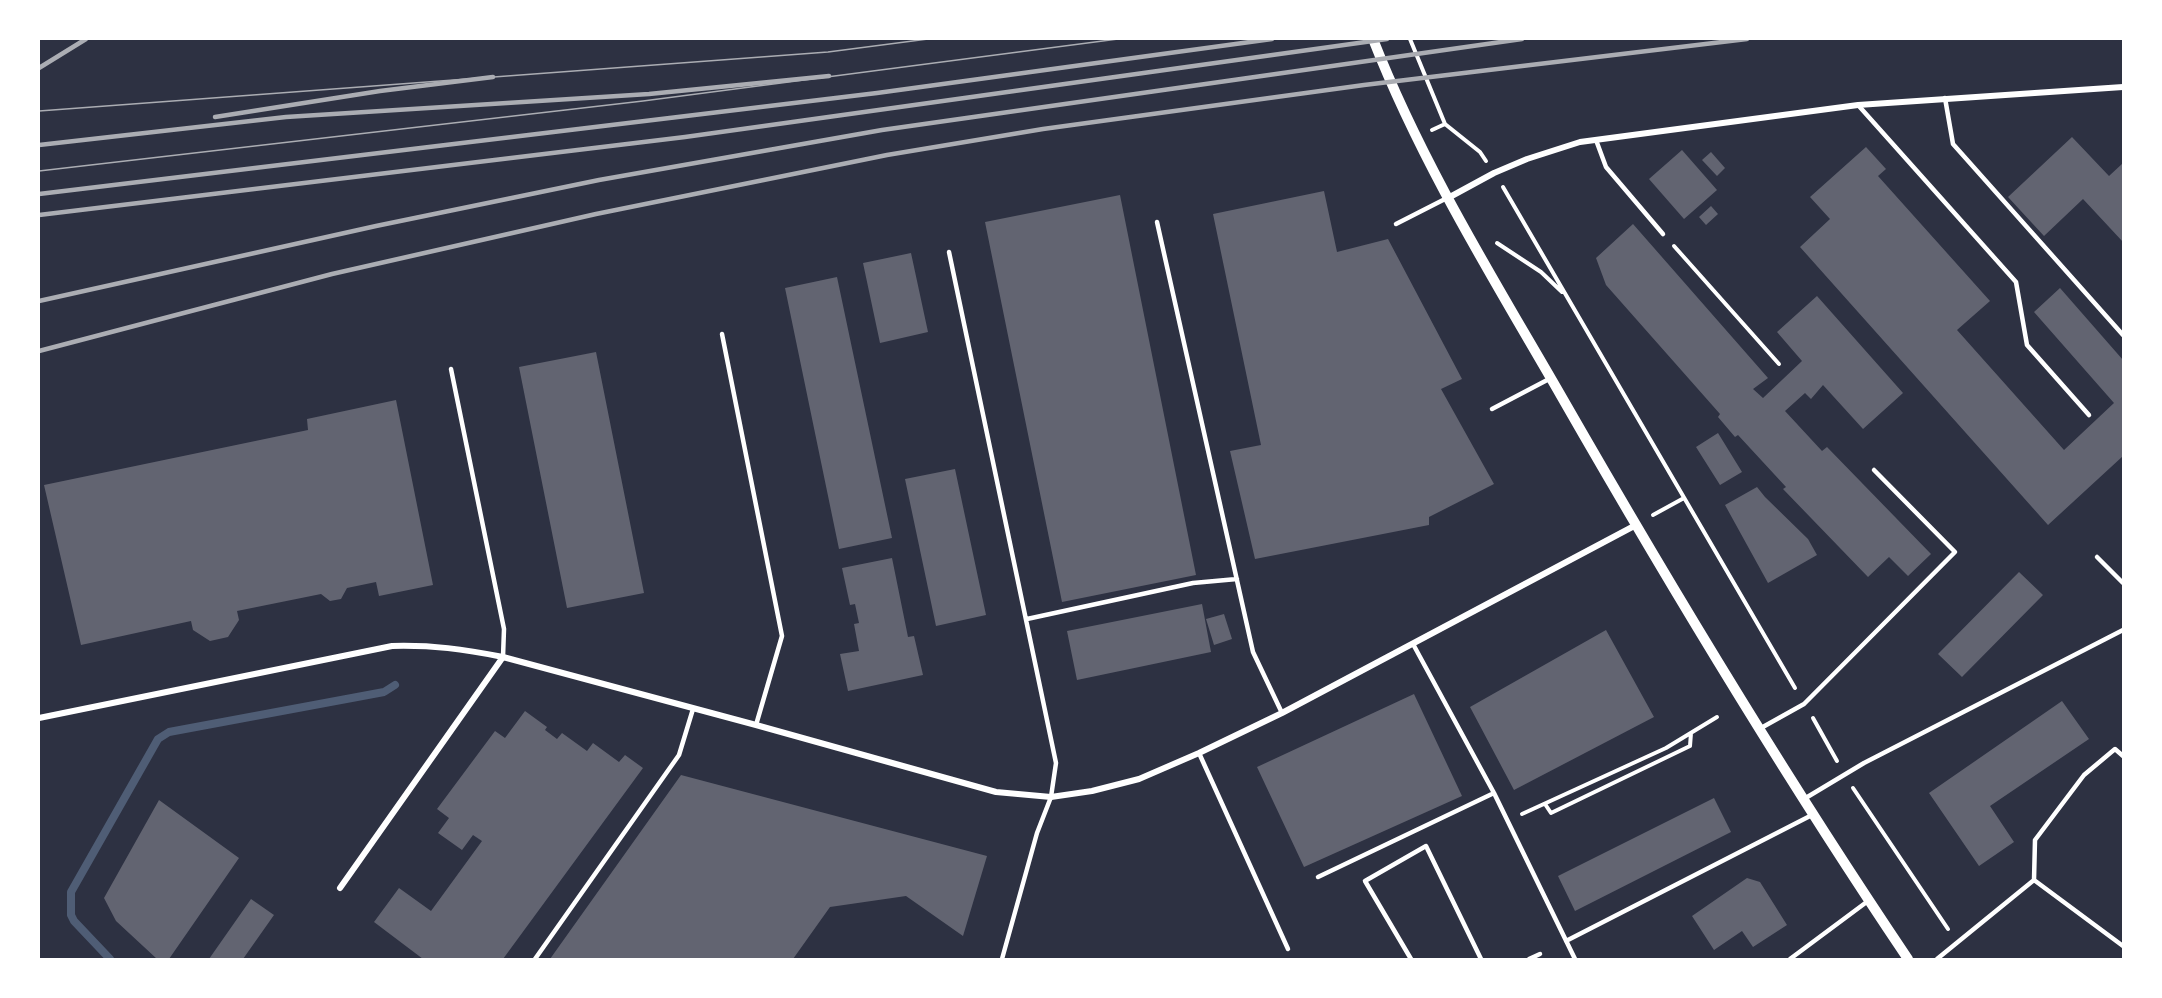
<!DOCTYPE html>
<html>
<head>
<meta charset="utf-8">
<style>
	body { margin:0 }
	#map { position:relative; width:2162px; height:998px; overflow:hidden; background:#2d3142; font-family:"Source Sans 3",sans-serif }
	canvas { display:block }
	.frame { position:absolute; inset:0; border:40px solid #fff; pointer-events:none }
</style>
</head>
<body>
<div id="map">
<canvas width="2162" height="998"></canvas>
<div class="frame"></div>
</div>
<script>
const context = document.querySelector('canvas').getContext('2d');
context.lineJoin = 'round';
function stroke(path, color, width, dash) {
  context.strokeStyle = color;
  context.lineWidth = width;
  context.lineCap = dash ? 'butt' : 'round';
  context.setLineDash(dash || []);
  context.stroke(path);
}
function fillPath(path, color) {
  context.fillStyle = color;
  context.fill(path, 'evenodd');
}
const stream = new Path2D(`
	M 110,959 L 74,921 L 71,915 L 71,892 L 158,739 L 169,732 L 384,692 L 395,685`);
const building = new Path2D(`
	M 2072,137 L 2109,176 L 2123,163 L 2123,242 L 2083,199 L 2044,236 L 2008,197 Z
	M 1866,147 L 1886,169 L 1878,176 L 1990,301 L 1957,330 L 2064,450 L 2114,403 L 2034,312 L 2060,288 L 2123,360 L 2123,456 L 2048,525 L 1800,247 L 1830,219 L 1810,197 Z
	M 1682,150 L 1717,190 L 1684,219 L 1649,179 Z
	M 1711,152 L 1725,168 L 1717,176 L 1702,160 Z
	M 1324,191 L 1337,252 L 1388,239 L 1462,379 L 1441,389 L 1494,484 L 1429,517 L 1429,525 L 1255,559 L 1230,451 L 1261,445 L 1213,214 Z
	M 1120,195 L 1196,575 L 1062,602 L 985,222 Z
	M 1711,206 L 1718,214 L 1706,225 L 1699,217 Z
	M 1633,224 L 1768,378 L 1753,389 L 1763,398 L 1802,361 L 1777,332 L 1817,296 L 1903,393 L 1863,429 L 1823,385 L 1811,399 L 1805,393 L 1785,411 L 1822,451 L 1827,447 L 1931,554 L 1908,576 L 1889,557 L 1868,577 L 1783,489 L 1786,487 L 1738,435 L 1735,437 L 1718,417 L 1720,414 L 1606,285 L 1596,258 Z
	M 911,253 L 928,332 L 880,343 L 863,263 Z
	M 837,277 L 892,538 L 839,549 L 785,288 Z
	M 596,352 L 644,593 L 567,608 L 519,367 Z
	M 396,400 L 433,585 L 379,596 L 376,582 L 347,588 L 341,599 L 330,601 L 321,594 L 237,611 L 239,620 L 228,637 L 210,641 L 193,630 L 191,621 L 81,645 L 44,485 L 308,430 L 307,419 Z
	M 1718,433 L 1742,472 L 1720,485 L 1696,447 Z
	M 955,469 L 986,615 L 936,626 L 905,479 Z
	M 1757,487 L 1765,497 L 1808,539 L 1817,555 L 1768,583 L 1725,505 Z
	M 892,558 L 908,637 L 914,636 L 923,675 L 848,691 L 840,654 L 859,651 L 854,624 L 859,623 L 855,604 L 850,605 L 842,568 Z
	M 2019,572 L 2043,595 L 1962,677 L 1938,654 Z
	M 1202,604 L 1211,652 L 1077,680 L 1067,631 Z
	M 1224,614 L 1232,639 L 1214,645 L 1206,619 Z
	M 1606,630 L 1654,717 L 1514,790 L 1470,707 Z
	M 1414,694 L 1462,796 L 1304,867 L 1257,767 Z
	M 2062,701 L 2089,739 L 1990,806 L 2014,842 L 1979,866 L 1929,793 Z
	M 525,711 L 547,727 L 545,730 L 557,739 L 562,733 L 587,751 L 593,743 L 619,762 L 625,755 L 643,768 L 503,959 L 423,959 L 374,922 L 399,888 L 431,911 L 482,841 L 473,835 L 462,850 L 438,833 L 449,818 L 437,809 L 495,731 L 505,738 Z
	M 681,775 L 987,856 L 963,936 L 906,896 L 830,907 L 793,959 L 550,959 Z
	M 1714,798 L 1731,832 L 1575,911 L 1558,876 Z
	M 159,800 L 239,858 L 169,959 L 157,959 L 116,921 L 104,898 Z
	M 1747,878 L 1760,882 L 1787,925 L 1753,947 L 1742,931 L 1714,950 L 1692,916 Z
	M 251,899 L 274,915 L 243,959 L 209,959 Z`);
const path = new Path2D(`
	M 1410,39 L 1445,124 L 1480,152 L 1486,161
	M 1432,130 L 1445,124
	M 1503,187 L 1795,688
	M 1497,243 L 1541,272 L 1562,292
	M 1674,246 L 1779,364
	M 1653,515 L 1684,498
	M 1813,718 L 1837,761
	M 1853,788 L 1948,929
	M 1545,804 L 1551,813 L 1690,746 L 1691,733
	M 1522,814 L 1666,748 L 1717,717`);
const service = new Path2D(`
	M 1945,98 L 1953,144 L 2123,335
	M 1858,105 L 2016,282 L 2027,345 L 2089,415
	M 1596,140 L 1606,167 L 1663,234
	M 1157,222 L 1253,652 L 1282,713
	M 1396,224 L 1447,198
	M 949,252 L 1056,763 L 1051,797 L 1037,833 L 1002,959
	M 722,334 L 782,636 L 756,725
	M 451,369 L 504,629 L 503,657
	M 1492,409 L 1551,378
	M 2097,557 L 2123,583
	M 1027,619 L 1193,583 L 1237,579
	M 1413,644 L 1494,793 L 1575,959
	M 1761,728 L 1804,704 L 1955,552 L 1874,470
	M 1199,753 L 1288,949
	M 2123,756 L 2115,749 L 2084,775 L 2035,840 L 2034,880 L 2123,946
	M 1804,799 L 1864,763 L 2123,630
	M 1318,877 L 1494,793
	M 1566,941 L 1812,815
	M 535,959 L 679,755 L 693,709
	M 1411,959 L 1365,881 L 1426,846 L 1481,959
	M 1529,959 L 1540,954
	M 1790,959 L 1868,901
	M 1937,959 L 2034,880`);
const minor = new Path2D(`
	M 1448,198 L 1494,173 L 1527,159 L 1580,142 L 1858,105 L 2123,87
	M 39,718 L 392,646 C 433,645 463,649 503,657 L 756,725 L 996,792 L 1051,797 L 1092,791 L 1139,779 L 1199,753 L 1282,713 L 1636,525
	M 340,888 L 503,657`);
const tertiary = new Path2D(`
	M 1373,39 C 1422,164 1493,278 1560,394 C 1670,586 1784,775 1908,959`);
const tram = new Path2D(`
	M 39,111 L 828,52 L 928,39
	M 39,171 L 643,101 L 1118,39`);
const rail = new Path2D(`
	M 39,68 L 86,39
	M 215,117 L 380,91 L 493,77
	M 39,145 L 286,117 L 649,94 L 829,76
	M 39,194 L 877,93 L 1272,39
	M 39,215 L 685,137 L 1387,39
	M 39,301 L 376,226 L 599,180 L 882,130 L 1522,39
	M 39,351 L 332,274 L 596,214 L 887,155 L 1043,129 L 1364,85 L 1747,39`);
stroke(stream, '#4f5d75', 8);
fillPath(building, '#626471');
stroke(path, '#fff', 4);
stroke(service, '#fff', 4.5);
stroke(minor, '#fff', 6);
stroke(tertiary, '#fff', 10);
stroke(tram, '#abadb3', 1.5);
stroke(rail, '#abadb3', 4.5);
</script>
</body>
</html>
